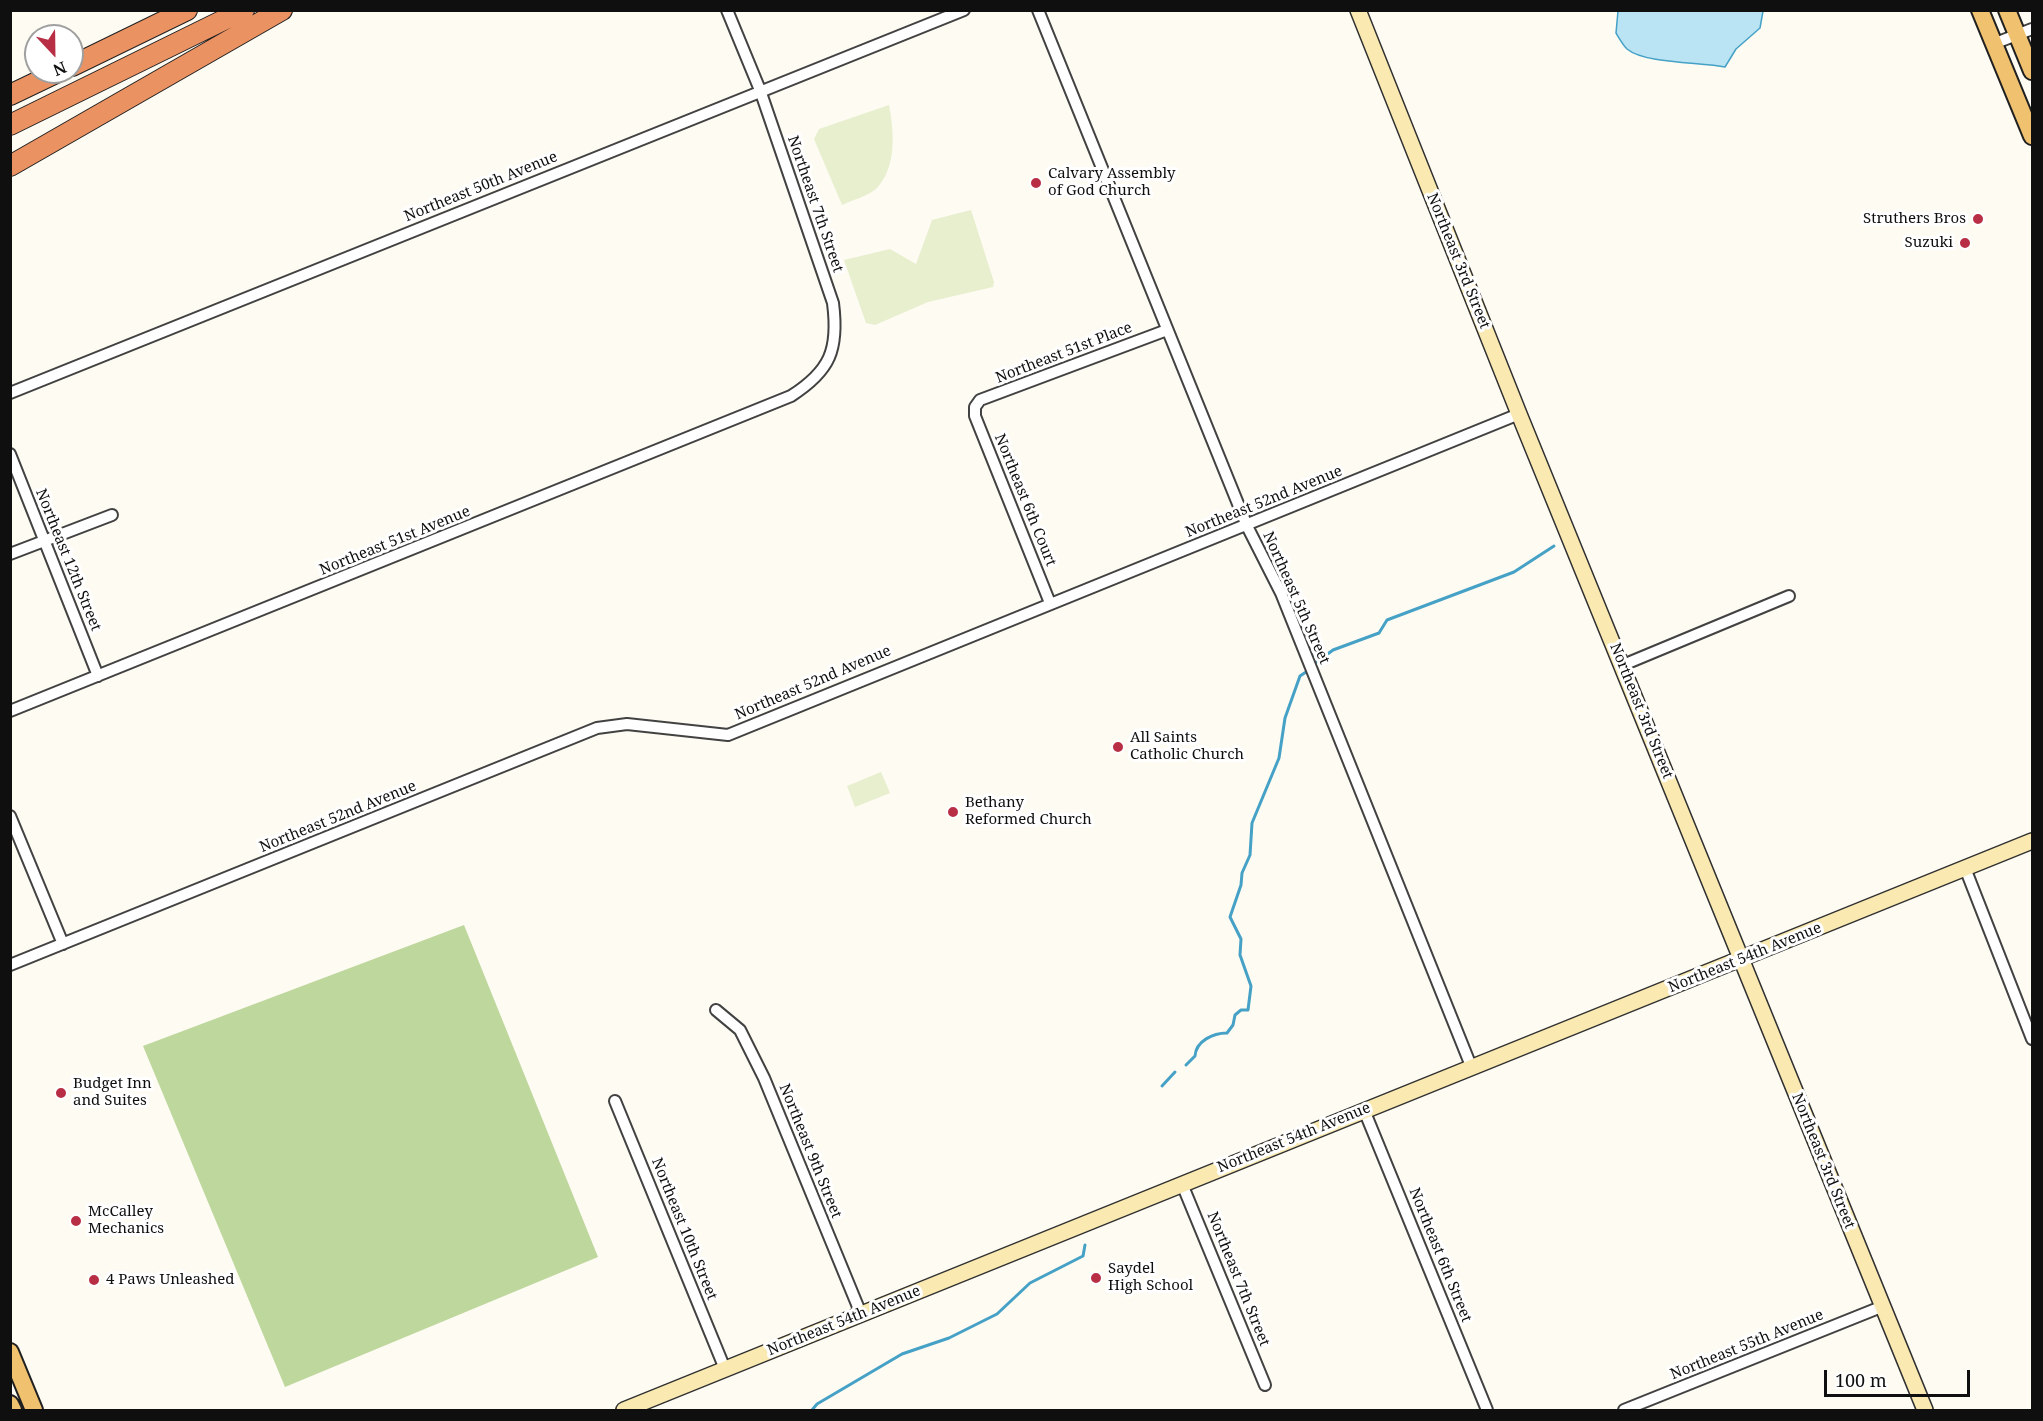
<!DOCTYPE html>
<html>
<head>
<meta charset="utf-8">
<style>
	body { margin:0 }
	#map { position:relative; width:2043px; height:1421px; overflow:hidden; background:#fefbf2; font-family:"Noto Serif",serif }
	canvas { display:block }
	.frame { position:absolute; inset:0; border:12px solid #0f0f0f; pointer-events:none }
	.north { position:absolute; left:24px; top:24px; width:60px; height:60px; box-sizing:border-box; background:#fff; border:2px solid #9f9f9f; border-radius:50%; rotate:158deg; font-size:16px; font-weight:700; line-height:24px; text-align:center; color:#0f0f0f }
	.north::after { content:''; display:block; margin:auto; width:21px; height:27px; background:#b82f45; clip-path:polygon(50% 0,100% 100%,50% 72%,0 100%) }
	.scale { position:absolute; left:1824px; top:1370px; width:146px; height:27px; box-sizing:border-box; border:3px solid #0f0f0f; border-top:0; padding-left:8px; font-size:18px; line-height:21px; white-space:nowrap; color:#0f0f0f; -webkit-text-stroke:4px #fff; paint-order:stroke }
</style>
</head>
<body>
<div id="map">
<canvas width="2043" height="1421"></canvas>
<div class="frame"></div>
<div class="north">N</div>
<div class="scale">100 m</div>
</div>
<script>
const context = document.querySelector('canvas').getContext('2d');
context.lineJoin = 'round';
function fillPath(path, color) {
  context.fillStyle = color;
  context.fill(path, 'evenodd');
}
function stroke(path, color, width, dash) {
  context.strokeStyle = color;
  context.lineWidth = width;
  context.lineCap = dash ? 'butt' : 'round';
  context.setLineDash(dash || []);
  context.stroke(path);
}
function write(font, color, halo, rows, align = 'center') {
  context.font = font + ' "Noto Serif",serif';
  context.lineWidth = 6;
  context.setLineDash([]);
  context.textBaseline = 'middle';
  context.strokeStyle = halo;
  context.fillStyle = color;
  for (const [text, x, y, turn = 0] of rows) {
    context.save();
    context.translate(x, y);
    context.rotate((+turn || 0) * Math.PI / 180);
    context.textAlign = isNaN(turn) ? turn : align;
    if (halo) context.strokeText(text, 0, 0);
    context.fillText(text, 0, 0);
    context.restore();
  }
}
const forest = new Path2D(`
	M 464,925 L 598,1257 L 285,1387 L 143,1046 Z`);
const pitch = new Path2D(`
	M 889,105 C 894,132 897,166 877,188 C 869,196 852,200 842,205 L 814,139 L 819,129 Z
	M 971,210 L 994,282 L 993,287 L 928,302 L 875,325 L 866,323 L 844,260 L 890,249 L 916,264 L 932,220 Z
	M 881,772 L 890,793 L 855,807 L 847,786 Z`);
const water = new Path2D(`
	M 1618,11 L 1618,10 L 1763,11 L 1760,28 L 1736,49 L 1725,67 C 1701,62 1645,64 1627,49 C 1623,45 1619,38 1616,33 Z`);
const stream = new Path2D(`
	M 1317,662 L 1333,650 L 1379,633 L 1387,620 L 1514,572 L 1554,546
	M 1186,1065 L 1195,1056 C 1196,1041 1213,1033 1227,1033 L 1233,1025 L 1235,1015 L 1241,1010 L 1248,1010 L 1251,986 L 1240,955 L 1241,939 L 1230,917 L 1241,885 L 1242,873 L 1250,855 L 1252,823 L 1279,758 L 1285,718 L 1300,676 L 1306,672
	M 1162,1086 L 1175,1072
	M 812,1410 L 817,1404 L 902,1354 L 949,1338 L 997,1314 L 1030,1283 L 1083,1256 L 1085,1245`);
const street = new Path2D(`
	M 1038,10 L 1247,526 L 1281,593 L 1471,1066
	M 1993,44 L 2032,29
	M 10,393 L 964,10
	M 10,454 L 98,676
	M 10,554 L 112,515
	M 1050,603 L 975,416 L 975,407 L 980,400 L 1167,330
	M 1623,665 L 1789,596
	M 10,711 L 791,396 C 830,371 839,350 833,303 L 760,90 L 727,10
	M 10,816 L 63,944
	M 1965,868 L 2032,1039
	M 10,965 L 597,728 L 627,724 L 728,735 L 1519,414
	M 716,1010 L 740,1030 L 764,1078 L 861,1314
	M 615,1101 L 725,1369
	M 1364,1110 L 1487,1410
	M 1182,1184 L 1265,1385
	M 1624,1410 L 1881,1307`);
const secondary = new Path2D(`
	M 1358,10 L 1519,414 L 1925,1410
	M 624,1410 L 2032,841`);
const primary = new Path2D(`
	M 1980,10 L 2032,136
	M 2007,10 L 2032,71
	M 10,1352 L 34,1410
	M 10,1404 L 13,1410`);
const highway = new Path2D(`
	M 72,66 L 187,10
	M 10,95 L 58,72
	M 10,125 L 244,10
	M 10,166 L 282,10`);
const markers = [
	[1036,183,6,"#b82f45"],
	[1978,219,6,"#b82f45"],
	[1965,243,6,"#b82f45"],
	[1118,747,6,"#b82f45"],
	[953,812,6,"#b82f45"],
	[61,1093,6,"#b82f45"],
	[76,1221,6,"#b82f45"],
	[1096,1278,6,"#b82f45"],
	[94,1280,6,"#b82f45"]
];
const poiNames = [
	["Calvary Assembly",1048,174],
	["of God Church",1048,191],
	["Struthers Bros",1966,219,"right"],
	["Suzuki",1953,243,"right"],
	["All Saints",1130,738],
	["Catholic Church",1130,755],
	["Bethany",965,803],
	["Reformed Church",965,820],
	["Budget Inn",73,1084],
	["and Suites",73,1101],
	["McCalley",88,1212],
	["Mechanics",88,1229],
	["Saydel",1108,1269],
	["High School",1108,1286],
	["4 Paws Unleashed",106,1280]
];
const streetNames = [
	["Northeast 50th Avenue",481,187,-22],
	["Northeast 7th Street",815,204,71],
	["Northeast 3rd Street",1458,261,68],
	["Northeast 51st Place",1064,353,-21],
	["Northeast 6th Court",1025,500,68],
	["Northeast 52nd Avenue",1264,502,-22],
	["Northeast 51st Avenue",395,541,-22],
	["Northeast 12th Street",68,560,68],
	["Northeast 5th Street",1296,598,66],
	["Northeast 52nd Avenue",813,683,-23],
	["Northeast 3rd Street",1641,711,68],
	["Northeast 52nd Avenue",338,817,-22],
	["Northeast 54th Avenue",1745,958,-22],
	["Northeast 54th Avenue",1294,1138,-22],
	["Northeast 9th Street",810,1151,68],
	["Northeast 3rd Street",1823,1161,68],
	["Northeast 10th Street",684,1229,68],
	["Northeast 6th Street",1440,1255,68],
	["Northeast 7th Street",1238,1279,68],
	["Northeast 54th Avenue",844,1321,-22],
	["Northeast 55th Avenue",1747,1345,-22]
];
fillPath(forest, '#bed79d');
fillPath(pitch, '#e8efcf');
fillPath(water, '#bae4f3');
stroke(water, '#45a1c6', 1.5);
stroke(stream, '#45a1c6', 3);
stroke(street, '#424242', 14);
stroke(secondary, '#313131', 18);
stroke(primary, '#202020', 20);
stroke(highway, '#202020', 22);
stroke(street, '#fff', 10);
stroke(secondary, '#faeab2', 15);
stroke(primary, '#f0c270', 16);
stroke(highway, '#eb9263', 20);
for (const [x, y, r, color] of markers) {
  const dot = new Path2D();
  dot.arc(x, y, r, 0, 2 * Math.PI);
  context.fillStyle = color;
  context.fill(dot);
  stroke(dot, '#fff', 2);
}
write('15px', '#0f0f0f', '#fff', poiNames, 'left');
write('15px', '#0f0f0f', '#fff', streetNames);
</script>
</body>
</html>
